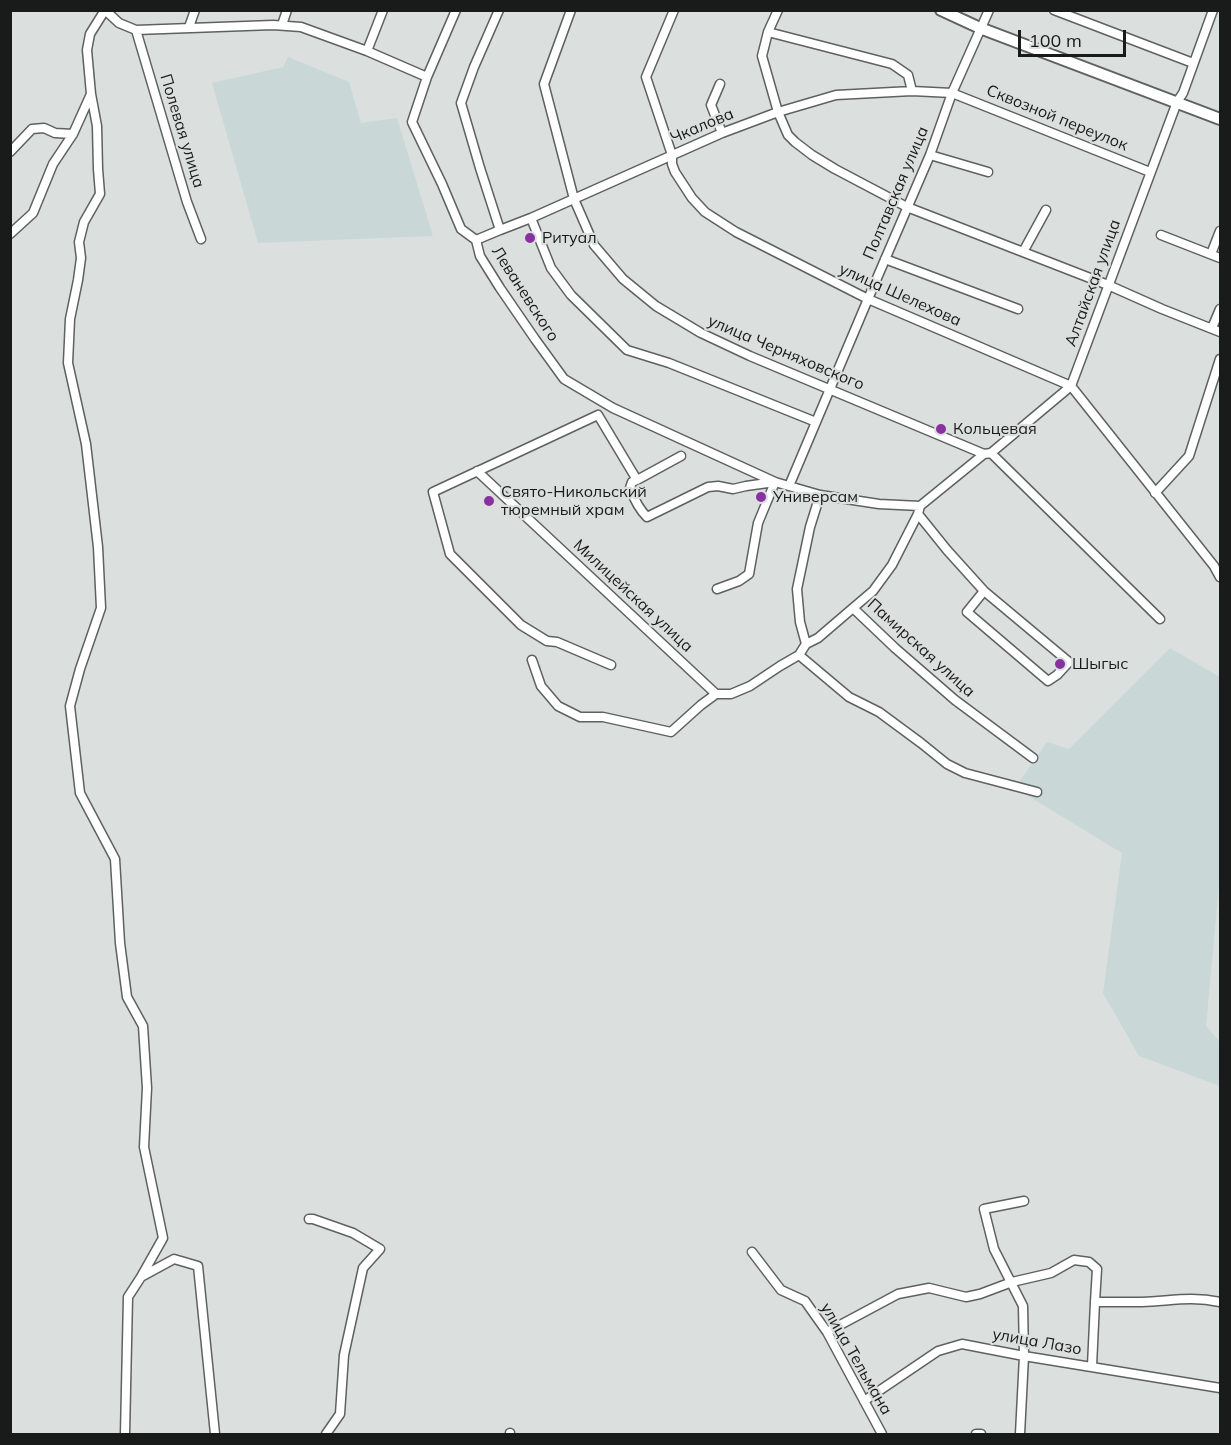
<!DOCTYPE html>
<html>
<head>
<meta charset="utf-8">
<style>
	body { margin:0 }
	#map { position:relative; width:1231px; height:1445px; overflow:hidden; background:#dbe0df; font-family:Mulish,sans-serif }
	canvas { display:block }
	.frame { position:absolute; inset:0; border:12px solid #191a1a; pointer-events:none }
	.scale { position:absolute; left:1018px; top:30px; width:108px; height:27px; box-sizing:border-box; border:3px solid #191a1a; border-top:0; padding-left:8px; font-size:18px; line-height:21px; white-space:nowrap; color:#191a1a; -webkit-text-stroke:4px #dbe0df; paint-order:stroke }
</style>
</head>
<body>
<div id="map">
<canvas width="1231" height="1445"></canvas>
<div class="frame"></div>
<div class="scale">100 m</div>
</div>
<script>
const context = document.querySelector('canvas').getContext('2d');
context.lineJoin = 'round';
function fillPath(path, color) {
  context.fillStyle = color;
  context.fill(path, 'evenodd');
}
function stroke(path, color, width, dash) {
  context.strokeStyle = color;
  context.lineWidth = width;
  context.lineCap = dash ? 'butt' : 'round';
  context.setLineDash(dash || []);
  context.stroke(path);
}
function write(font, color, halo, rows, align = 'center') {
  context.font = font + ' Mulish,sans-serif';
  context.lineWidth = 4.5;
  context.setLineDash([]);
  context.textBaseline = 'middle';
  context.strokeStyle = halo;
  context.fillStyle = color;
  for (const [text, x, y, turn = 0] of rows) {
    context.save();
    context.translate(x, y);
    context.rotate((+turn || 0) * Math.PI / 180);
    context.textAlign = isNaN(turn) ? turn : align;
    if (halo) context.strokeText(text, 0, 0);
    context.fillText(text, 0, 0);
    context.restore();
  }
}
const built = new Path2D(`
	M 288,57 L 349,82 L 361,123 L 397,118 L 433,236 L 258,243 L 212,83 L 283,67 Z
	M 1170,648 L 1220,677 L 1220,882 L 1219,885 L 1206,1026 L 1220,1042 L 1220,1086 L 1139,1056 L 1103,993 L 1122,853 L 1015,788 L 1047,742 L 1069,749 Z`);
const minor = new Path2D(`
	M 105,10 L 119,23 L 136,30 L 273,25 L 301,27 L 367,51 L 427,77
	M 456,10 L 427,77 L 412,122 L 442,184 L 461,229 L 476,240 L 480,256 L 500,288 L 535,339 L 564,379 L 613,408 L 775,482 L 820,495 L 879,504 L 920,506
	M 499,10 L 474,67 L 461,103 L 480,168 L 500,230
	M 571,10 L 544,84 L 574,199 L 594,245 L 623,279 L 656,306 L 701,333 L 750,356 L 984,454
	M 674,10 L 646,77 L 672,155 L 672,164 L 675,172 L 692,198 L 705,212 L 736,232 L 868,299 L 1071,386 L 1214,566 L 1220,577
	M 778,10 L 768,32 L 762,56 L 778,112 L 788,135 L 795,142 L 812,155 L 835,169 L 907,207 L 1108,285 L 1162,309 L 1220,332
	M 1054,10 L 1193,63
	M 282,25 L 287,10
	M 189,27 L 195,10
	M 136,30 L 187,202 L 201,239
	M 768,32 L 892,64 L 908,75 L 912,91
	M 367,51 L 383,10
	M 720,84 L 711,105 L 722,133
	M 91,94 L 97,126 L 98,169 L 100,194 L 84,222 L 79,242 L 81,258 L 78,280 L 70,319 L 68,363 L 86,444 L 98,547 L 101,608 L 80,669 L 70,706 L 80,793 L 115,859 L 120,943 L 127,997 L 143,1026 L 147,1088 L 144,1147 L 163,1238 L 141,1277
	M 10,152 L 32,129 L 44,128 L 55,133 L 73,134
	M 930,155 L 988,172
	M 531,218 L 551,268 L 571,295 L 627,350 L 669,363 L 816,422
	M 10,234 L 33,213 L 53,164 L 73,134 L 91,94 L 87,50 L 90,34 L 105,10
	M 1161,235 L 1220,258
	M 476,240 L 500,230 L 531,218 L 722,133 L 778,112 L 836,95 L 912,91 L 952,93 L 1150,172
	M 1023,252 L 1046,210
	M 1211,254 L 1220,231
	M 885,259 L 1018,309
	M 1212,328 L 1220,309
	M 991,453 L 1160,619
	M 477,471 L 716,694
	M 637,480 L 632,482 L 630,488 C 634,499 639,509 647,517 L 708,487 L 718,486 L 733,489 L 746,486 L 775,482 L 758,523 L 749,574 L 739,581 L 717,589
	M 789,486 L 868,299 L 930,155 L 952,93 L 989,10
	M 1155,493 L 1189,456 L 1220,359
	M 920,506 L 984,454 L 991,453 L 1071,386 L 1177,102 L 1183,93 L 1213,10
	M 920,506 L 918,514 L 947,550 L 984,591 L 1069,662 L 1057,675 L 1048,681 L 967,612 L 984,591
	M 918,514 L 892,565 L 873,591 L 853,608 L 895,648 L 955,700 L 1033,758
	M 806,644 L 818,638 L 853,608
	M 799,655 L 849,697 L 879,712 L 921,743 L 947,764 L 965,773 L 1037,792
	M 532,660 L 541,686 L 558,706 L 580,717 L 603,717 L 671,732 L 701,705 L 716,694 L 731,694 L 750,686 L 780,666 L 799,655 L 806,644 L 800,622 L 797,589 L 810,527 L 820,495
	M 611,665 L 557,642 L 547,641 L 521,625 L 450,554 L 433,492 L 598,415 L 637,480 L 681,456
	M 309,1219 L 313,1219 L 353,1233 L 380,1249 L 363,1268 L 344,1355 L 340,1414 L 326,1434
	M 752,1252 L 781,1290 L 805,1301 L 827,1332 L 882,1434
	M 827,1332 L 898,1294 L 929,1288 L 966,1297 L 980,1294 L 1012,1282 L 1051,1273 L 1074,1260 L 1089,1262 L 1097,1269 L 1095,1302 C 1110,1302 1126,1302 1142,1302 C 1171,1301 1191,1296 1220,1302
	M 1092,1366 L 1095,1302
	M 864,1401 L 938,1351 L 962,1344 L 1024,1356 L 1220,1388
	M 510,1433 L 510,1434
	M 125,1434 L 128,1297 L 141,1277 L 174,1259 L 198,1266 L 215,1434
	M 976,1434 L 981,1434
	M 1020,1434 L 1024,1356 L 1023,1306 L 994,1249 L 984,1209 L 1024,1201`);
const tertiary = new Path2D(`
	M 941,10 L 980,28 L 1220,119`);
const markers = [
	[530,238,6,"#8832a0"],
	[941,429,6,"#8832a0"],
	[761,497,6,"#8832a0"],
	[489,501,6,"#8832a0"],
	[1060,664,6,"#8832a0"]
];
const streetNames = [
	["Сквозной переулок",1057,118,22],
	["Чкалова",702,126,-23],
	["Полевая улица",182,131,73],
	["Полтавская улица",896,193,-67],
	["Алтайская улица",1093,283,-70],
	["Леваневского",525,294,57],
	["улица Шелехова",900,295,24],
	["улица Черняховского",786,353,23],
	["Милицейская улица",633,596,43],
	["Памирская улица",921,648,42],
	["улица Лазо",1037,1342,10],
	["улица Тельмана",856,1359,60]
];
const poiNames = [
	["Ритуал",542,238],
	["Кольцевая",953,429],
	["Свято-Никольский",501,492],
	["тюремный храм",501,510],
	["Универсам",773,497],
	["Шыгыс",1072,664]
];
fillPath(built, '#c9d7d6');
stroke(minor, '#5d6161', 11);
stroke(tertiary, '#5d6161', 14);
stroke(minor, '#fff', 8);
stroke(tertiary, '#fff', 10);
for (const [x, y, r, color] of markers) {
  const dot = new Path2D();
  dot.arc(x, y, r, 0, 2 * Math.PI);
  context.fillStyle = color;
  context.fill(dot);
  stroke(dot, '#dbe0df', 2);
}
write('16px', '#191a1a', '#dbe0df', streetNames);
write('16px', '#191a1a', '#dbe0df', poiNames, 'left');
</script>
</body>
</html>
